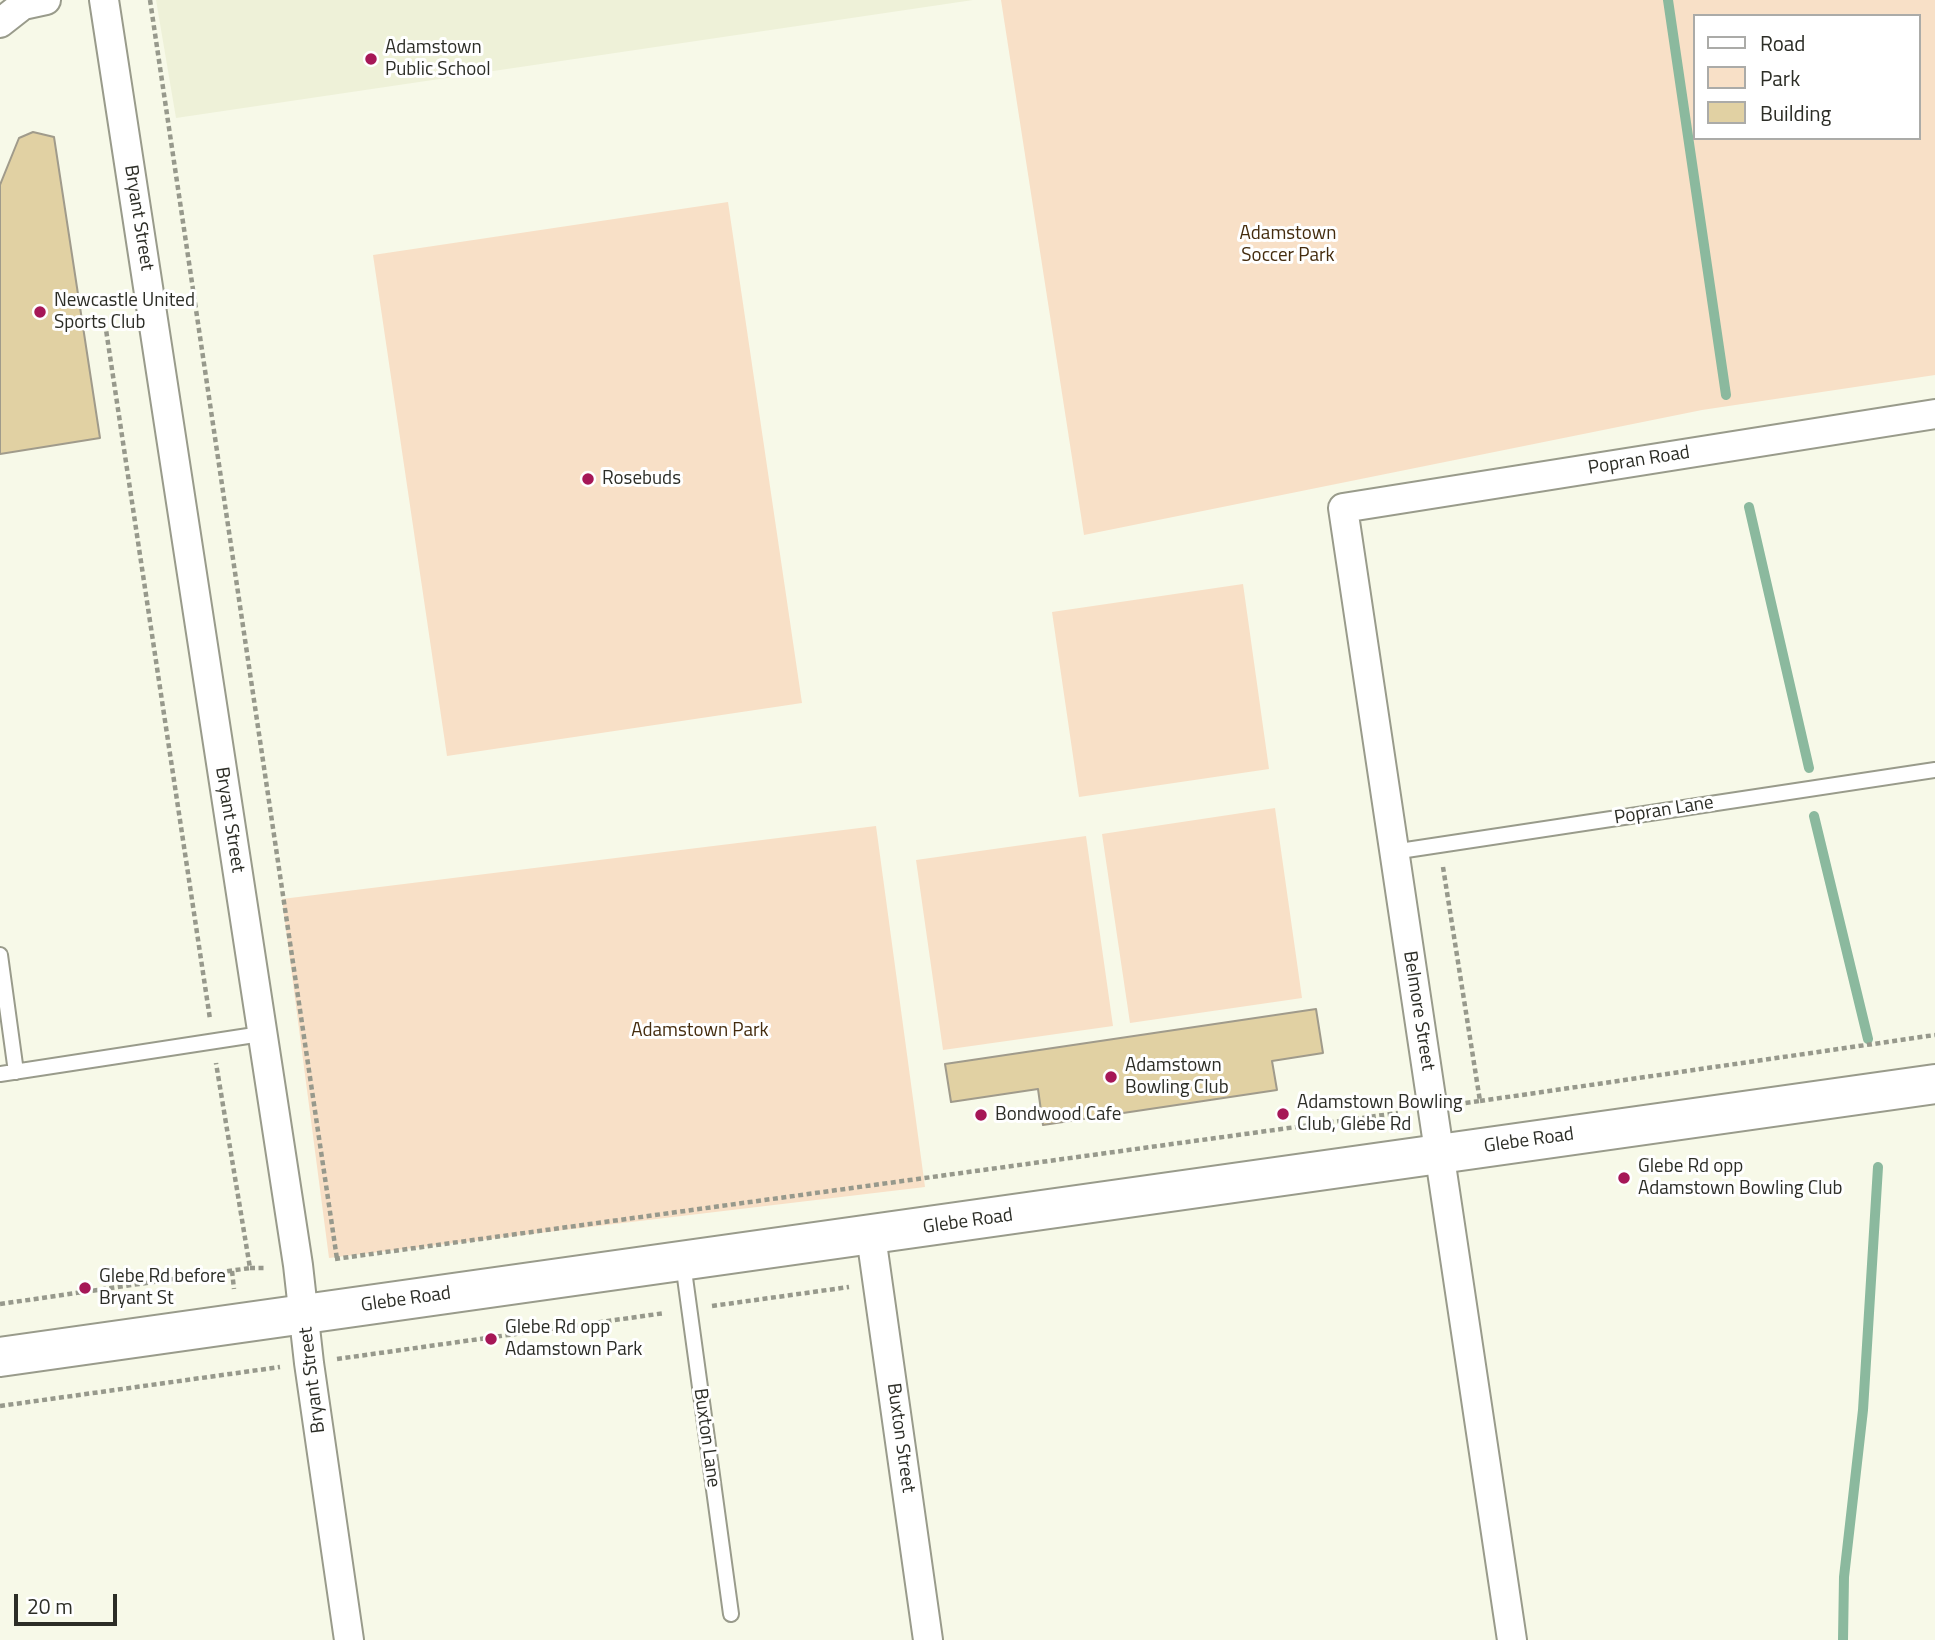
<!DOCTYPE html>
<html>
<head>
<meta charset="utf-8">
<style>
	body { margin:0 }
	#map { position:relative; width:1935px; height:1640px; overflow:hidden; background:#f7f9e8; font-family:"Titillium Web",sans-serif }
	canvas { display:block }
	.legend { position:absolute; left:1693px; top:14px; width:228px; height:126px; box-sizing:border-box; background:#fff; border:2px solid #ababa8; margin:0; padding:9px 12px; list-style:none; font-size:21px; color:#2c2d26 }
	.legend li { display:flex; align-items:center; gap:14px; height:35px }
	.legend b { width:35px; border:2px solid #ababa8 }
	.scale { position:absolute; left:14px; top:1594px; width:103px; height:32px; box-sizing:border-box; border:4px solid #2c2d26; border-top:0; padding-left:9px; font-size:21px; line-height:24px; white-space:nowrap; color:#2c2d26; -webkit-text-stroke:5px #fff; paint-order:stroke }
</style>
</head>
<body>
<div id="map">
<canvas width="1935" height="1640"></canvas>
<ul class="legend">
<li><b style="height:9px;background:#fff"></b>Road</li>
<li><b style="height:19px;background:#f8e0c7"></b>Park</li>
<li><b style="height:19px;background:#e1d1a3"></b>Building</li>
</ul>
<div class="scale">20 m</div>
</div>
<script>
const context = document.querySelector('canvas').getContext('2d');
context.lineJoin = 'round';
function fillPath(path, color) {
  context.fillStyle = color;
  context.fill(path, 'evenodd');
}
function stroke(path, color, width, dash) {
  context.strokeStyle = color;
  context.lineWidth = width;
  context.lineCap = dash ? 'butt' : 'round';
  context.setLineDash(dash || []);
  context.stroke(path);
}
function write(font, color, halo, rows, align = 'center') {
  context.font = font + ' "Titillium Web",sans-serif';
  context.lineWidth = 6;
  context.setLineDash([]);
  context.textBaseline = 'middle';
  context.strokeStyle = halo;
  context.fillStyle = color;
  for (const [text, x, y, turn = 0] of rows) {
    context.save();
    context.translate(x, y);
    context.rotate((+turn || 0) * Math.PI / 180);
    context.textAlign = isNaN(turn) ? turn : align;
    if (halo) context.strokeText(text, 0, 0);
    context.fillText(text, 0, 0);
    context.restore();
  }
}
const built = new Path2D(`
	M 156,0 L 973,0 L 176,118 Z`);
const green = new Path2D(`
	M 1001,0 L 1935,0 L 1935,375 L 1702,410 L 1084,535 ZM 1695,16 L 1919,16 L 1919,138 L 1695,138 Z
	M 728,202 L 802,703 L 447,756 L 373,255 Z
	M 1243,584 L 1269,769 L 1079,797 L 1052,612 Z
	M 1275,808 L 1302,998 L 1130,1023 L 1102,834 Z
	M 876,826 L 925,1187 L 329,1258 L 282,899 Z
	M 1086,836 L 1113,1026 L 943,1050 L 916,860 Z`);
const stream = new Path2D(`
	M 1668,0 L 1726,395
	M 1749,507 L 1809,768
	M 1814,816 L 1868,1039
	M 1843,1640 L 1844,1577 L 1863,1410 L 1878,1167`);
const building = new Path2D(`
	M 33,132 L 54,137 L 100,438 L 0,454 L 0,185 L 19,138 Z
	M 1316,1009 L 1323,1053 L 1272,1061 L 1277,1090 L 1043,1125 L 1038,1089 L 951,1102 L 945,1064 Z`);
const path = new Path2D(`
	M 150,0 L 337,1259
	M 105,323 L 210,1019
	M 1443,867 L 1480,1101 L 1465,1103
	M 1480,1101 L 1935,1035
	M 335,1259 L 1398,1113
	M 250,1268 L 267,1268
	M 232,1271 L 234,1289
	M 0,1304 L 250,1268 L 216,1063
	M 712,1306 L 849,1287
	M 337,1359 L 665,1313
	M 0,1406 L 280,1367`);
const lane = new Path2D(`
	M 1393,852 L 1935,770
	M 0,955 L 16,1072
	M 0,1074 L 261,1034
	M 683,1263 L 731,1614`);
const street = new Path2D(`
	M 104,0 L 298,1265 L 309,1363 L 349,1640
	M 0,23 L 23,5 L 46,0
	M 871,1236 L 928,1640
	M 1512,1640 L 1343,508 L 1935,414`);
const secondary = new Path2D(`
	M 0,1357 L 1935,1084`);
const markers = [
	[371,59,7,"#a61757"],
	[40,312,7,"#a61757"],
	[588,479,7,"#a61757"],
	[1111,1077,7,"#a61757"],
	[1283,1114,7,"#a61757"],
	[981,1115,7,"#a61757"],
	[1624,1178,7,"#a61757"],
	[85,1288,7,"#a61757"],
	[491,1339,7,"#a61757"]
];
const poiNames = [
	["Adamstown",385,48],
	["Public School",385,70],
	["Newcastle United",54,301],
	["Sports Club",54,323],
	["Rosebuds",602,479],
	["Adamstown",1125,1066],
	["Bowling Club",1125,1088],
	["Adamstown Bowling",1297,1103],
	["Club, Glebe Rd",1297,1125],
	["Bondwood Cafe",995,1115],
	["Glebe Rd opp",1638,1167],
	["Adamstown Bowling Club",1638,1189],
	["Glebe Rd before",99,1277],
	["Bryant St",99,1299],
	["Glebe Rd opp",505,1328],
	["Adamstown Park",505,1350]
];
const streetNames = [
	["Bryant Street",138,218,81],
	["Popran Road",1639,461,-9],
	["Popran Lane",1664,811,-9],
	["Bryant Street",229,820,81],
	["Belmore Street",1418,1011,81],
	["Glebe Road",1529,1141,-8],
	["Glebe Road",968,1222,-8],
	["Glebe Road",406,1300,-8],
	["Bryant Street",313,1380,-97],
	["Buxton Lane",706,1438,82],
	["Buxton Street",900,1438,82]
];
const parkNames = [
	["Adamstown",1288,234],
	["Soccer Park",1288,256],
	["Adamstown Park",700,1031]
];
fillPath(built, '#eef1d8');
fillPath(green, '#f8e0c7');
stroke(stream, '#8bb99e', 10);
fillPath(building, '#e1d1a3');
stroke(building, '#a09b8b', 2);
stroke(lane, '#999b8b', 18);
stroke(street, '#999b8b', 32);
stroke(secondary, '#999b8b', 42);
stroke(path, '#97998c', 4.5, [5, 3.5]);
stroke(lane, '#fff', 14);
stroke(street, '#fff', 28);
stroke(secondary, '#fff', 38);
for (const [x, y, r, color] of markers) {
  const dot = new Path2D();
  dot.arc(x, y, r, 0, 2 * Math.PI);
  context.fillStyle = color;
  context.fill(dot);
  stroke(dot, '#fff', 2.5);
}
write('19px', '#2c2d26', '#fff', poiNames, 'left');
write('19px', '#2c2d26', '#fff', streetNames);
write('19px', '#442c0e', '#fff', parkNames);
</script>
</body>
</html>
